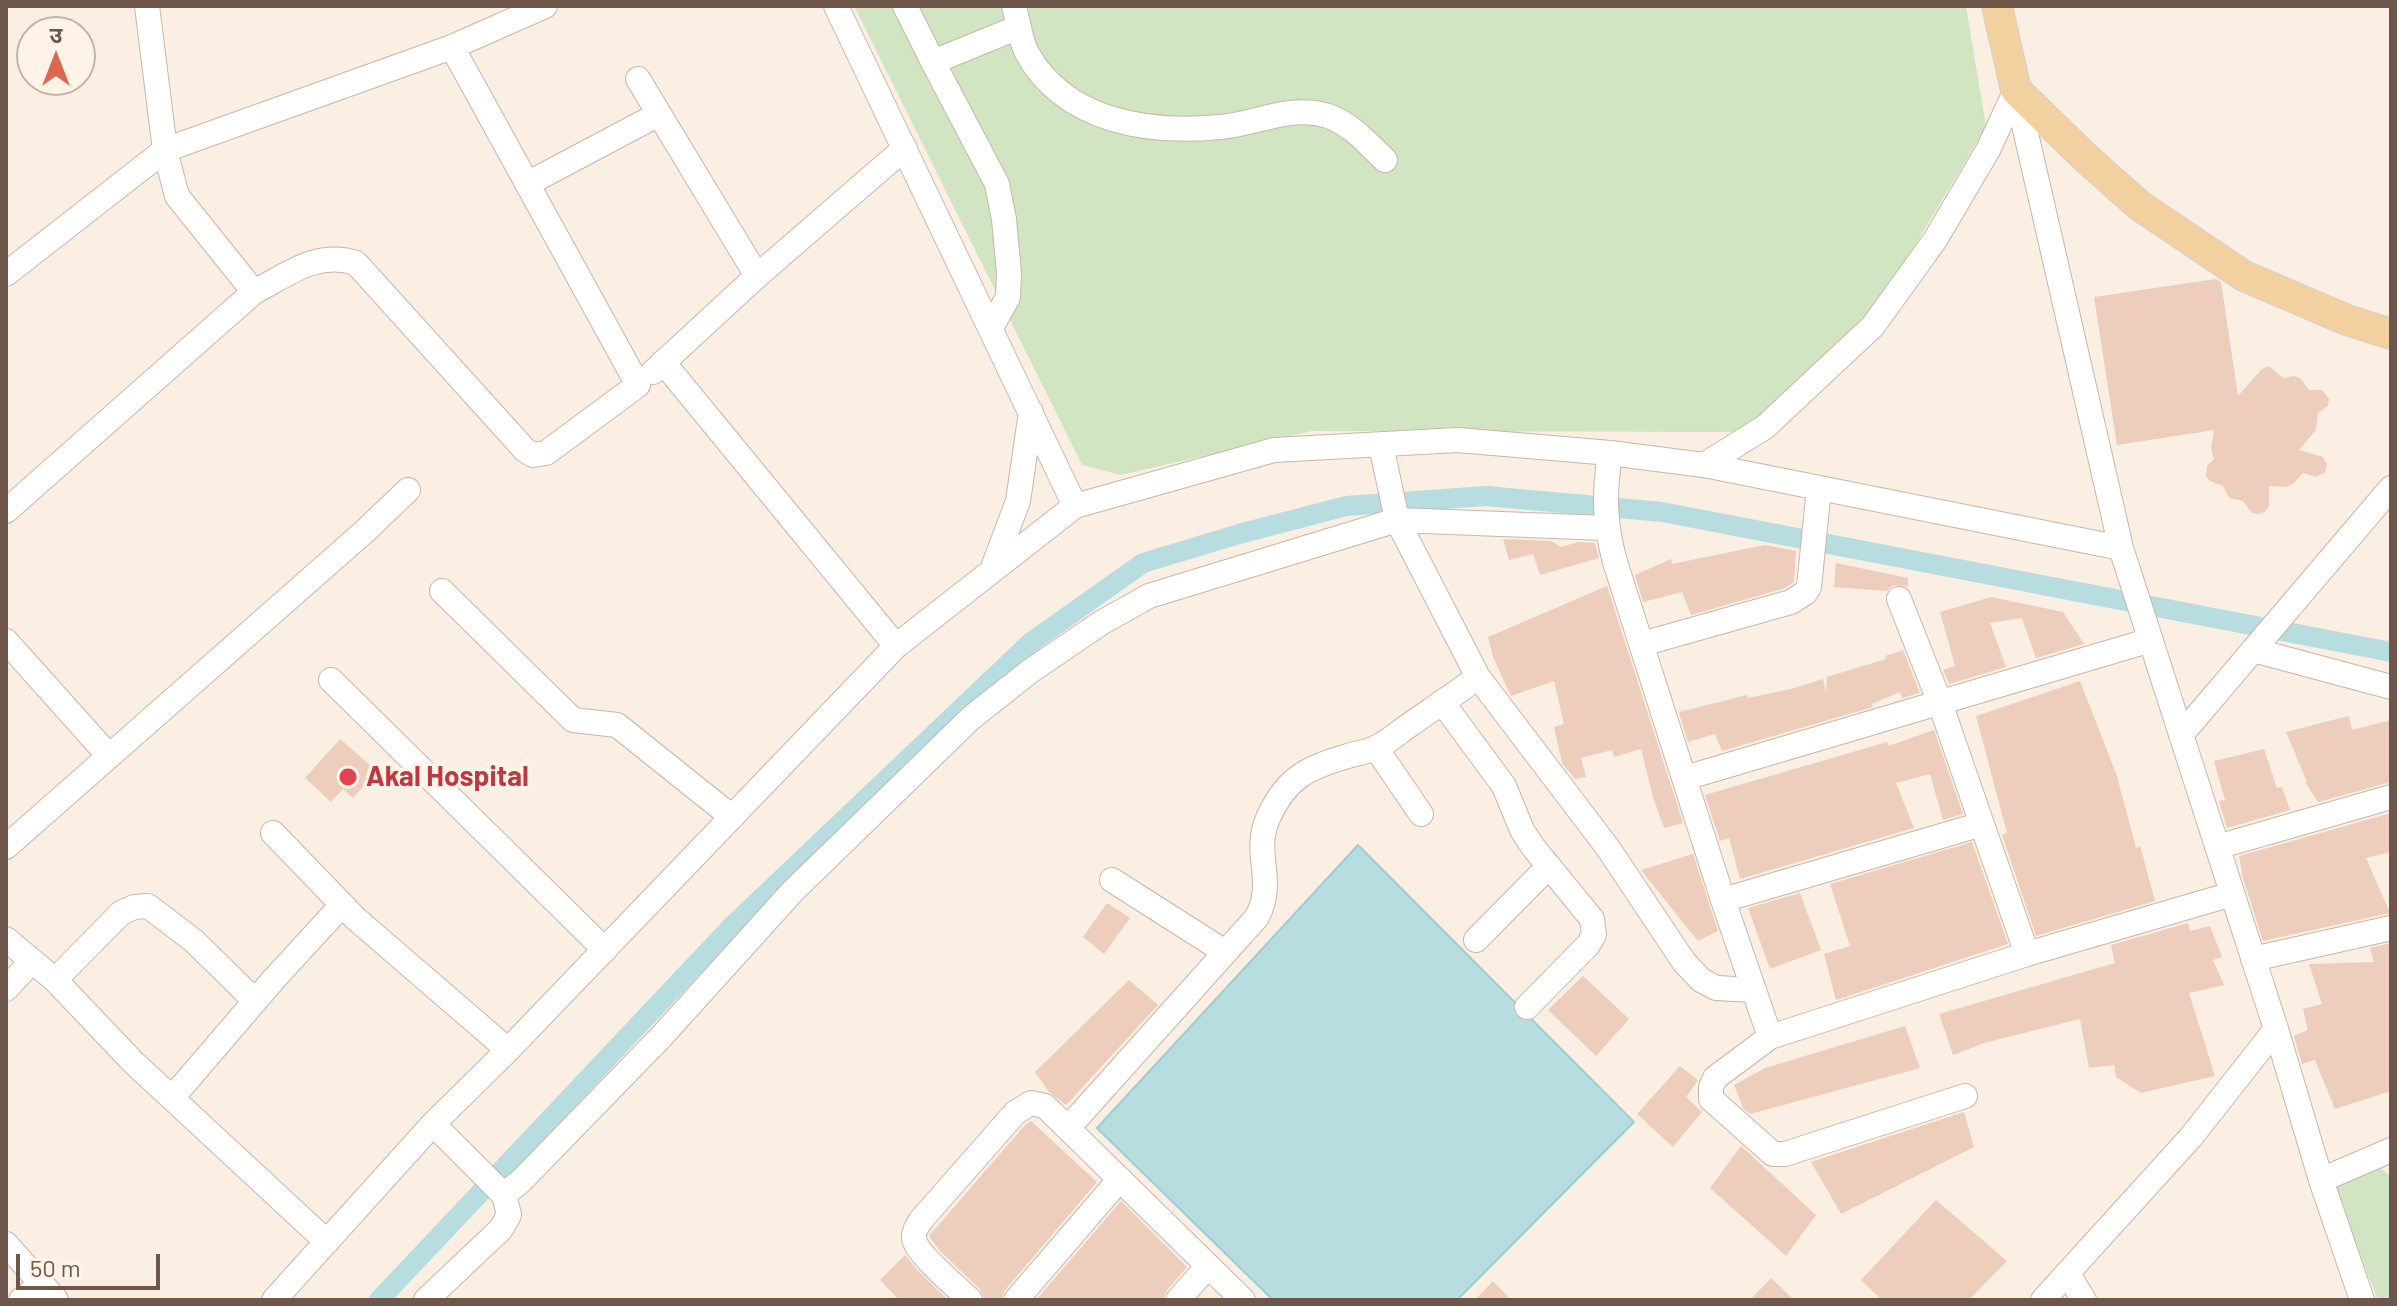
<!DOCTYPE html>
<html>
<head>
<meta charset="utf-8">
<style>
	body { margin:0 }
	#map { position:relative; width:2397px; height:1306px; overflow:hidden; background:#faefe2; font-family:Barlow,"Noto Sans Devanagari",sans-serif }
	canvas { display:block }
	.frame { position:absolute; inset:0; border:8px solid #6f564b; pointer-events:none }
	.north { position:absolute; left:16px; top:16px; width:80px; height:80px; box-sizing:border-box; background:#fdf3e7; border:2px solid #c4b4a9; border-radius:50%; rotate:0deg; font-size:22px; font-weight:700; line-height:32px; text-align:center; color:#6f564b }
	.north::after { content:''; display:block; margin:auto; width:28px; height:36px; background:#da6850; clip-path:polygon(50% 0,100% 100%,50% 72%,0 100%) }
	.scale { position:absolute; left:16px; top:1254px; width:144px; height:36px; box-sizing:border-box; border:4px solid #6f564b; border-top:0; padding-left:10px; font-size:24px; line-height:28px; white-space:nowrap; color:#6f564b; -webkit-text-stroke:6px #fdf3e7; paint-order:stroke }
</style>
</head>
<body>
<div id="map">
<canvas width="2397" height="1306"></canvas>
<div class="frame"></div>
<div class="north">उ</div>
<div class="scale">50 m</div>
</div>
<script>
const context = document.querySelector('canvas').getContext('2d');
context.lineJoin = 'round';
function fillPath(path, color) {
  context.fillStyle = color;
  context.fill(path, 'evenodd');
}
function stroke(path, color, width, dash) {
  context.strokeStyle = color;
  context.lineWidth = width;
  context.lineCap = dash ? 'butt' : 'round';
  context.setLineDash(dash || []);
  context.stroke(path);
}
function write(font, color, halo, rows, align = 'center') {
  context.font = font + ' Barlow,sans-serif';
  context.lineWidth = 7;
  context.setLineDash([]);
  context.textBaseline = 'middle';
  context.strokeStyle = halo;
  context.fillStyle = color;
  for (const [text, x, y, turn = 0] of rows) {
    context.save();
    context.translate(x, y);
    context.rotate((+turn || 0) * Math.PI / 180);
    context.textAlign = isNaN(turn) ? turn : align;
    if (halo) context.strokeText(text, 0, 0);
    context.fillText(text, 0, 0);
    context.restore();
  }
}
const green = new Path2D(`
	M 854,6 L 1966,6 L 1986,127 L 1873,315 L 1755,432 L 1312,431 L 1121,475 L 1082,465 Z
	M 2371,1159 L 2391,1177 L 2391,1300 L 2378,1300 L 2330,1179 Z`);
const water = new Path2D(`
	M 1358,845 L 1634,1122 L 1457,1300 L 1273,1300 L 1097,1128 Z`);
const canal = new Path2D(`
	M 379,1300 L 731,927 L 1030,643 L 1143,563 L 1239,534 L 1346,506 L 1486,496 L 1662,512 L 2391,652`);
const building = new Path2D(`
	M 2216,279 L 2221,282 L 2238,396 L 2262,369 L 2269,366 L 2283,378 L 2294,376 L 2301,379 L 2309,390 L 2322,390 L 2329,399 L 2328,406 L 2318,413 L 2316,430 L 2299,450 L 2323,457 L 2327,464 L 2325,472 L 2316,477 L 2303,473 L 2293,484 L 2286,487 L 2269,486 L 2269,506 L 2265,512 L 2258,514 L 2252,513 L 2243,501 L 2229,498 L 2223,486 L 2210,481 L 2206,476 L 2207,466 L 2214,459 L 2211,448 L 2214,430 L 2117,445 L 2094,297 Z
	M 1503,539 L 1551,541 L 1561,547 L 1578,542 L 1595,543 L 1599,558 L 1540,575 L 1533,554 L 1509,560 Z
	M 1765,545 L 1796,551 L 1794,582 L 1785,588 L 1691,615 L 1682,592 L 1643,602 L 1635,575 L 1671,559 L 1672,564 Z
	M 1836,563 L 1908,578 L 1908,587 L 1894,585 L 1886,591 L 1834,587 Z
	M 1607,586 L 1683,823 L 1664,828 L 1653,797 L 1641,749 L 1614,757 L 1612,750 L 1581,758 L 1586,777 L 1575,779 L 1562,763 L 1554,727 L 1564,724 L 1554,681 L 1511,696 L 1493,657 L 1488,637 Z
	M 1991,597 L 2063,612 L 2084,644 L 2036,658 L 2022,618 L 1990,623 L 2006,667 L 1949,684 L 1943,670 L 1955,666 L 1940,612 Z
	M 1903,650 L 1920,693 L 1902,698 L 1900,692 L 1872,704 L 1873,707 L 1722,751 L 1715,734 L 1688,742 L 1679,712 L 1747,695 L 1748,698 L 1791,689 L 1823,679 L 1826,692 L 1827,677 L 1886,659 L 1885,656 Z
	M 2080,681 L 2117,776 L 2136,848 L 2140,846 L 2155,901 L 2036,936 L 2002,835 L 2007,833 L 1976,716 Z
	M 2349,716 L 2352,730 L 2391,720 L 2391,782 L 2318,802 L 2305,782 L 2307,782 L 2286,732 Z
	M 1934,730 L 1963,814 L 1943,820 L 1930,774 L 1896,783 L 1914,828 L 1740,879 L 1729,838 L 1720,841 L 1705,795 L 1887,742 L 1889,746 Z
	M 340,739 L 377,771 L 353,798 L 343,789 L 331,802 L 305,778 Z
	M 2264,749 L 2277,788 L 2282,787 L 2290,810 L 2227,828 L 2219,801 L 2225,800 L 2214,761 Z
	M 2391,813 L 2391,852 L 2366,858 L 2390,913 L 2263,941 L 2243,878 L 2239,856 Z
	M 1972,842 L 2008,944 L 1836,1000 L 1824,954 L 1850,946 L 1830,884 Z
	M 1693,854 L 1718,931 L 1698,941 L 1641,870 Z
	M 1800,893 L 1821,950 L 1770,969 L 1748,908 Z
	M 1107,903 L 1130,918 L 1104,954 L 1083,937 Z
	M 2188,923 L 2190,931 L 2210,926 L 2222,957 L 2213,960 L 2224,985 L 2189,993 L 2215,1076 L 2141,1093 L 2116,1077 L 2114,1065 L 2089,1068 L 2080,1019 L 1984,1043 L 1953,1055 L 1939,1014 L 2115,963 L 2111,945 Z
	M 2391,943 L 2391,1091 L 2335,1109 L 2315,1060 L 2302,1064 L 2294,1036 L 2308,1030 L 2303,1009 L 2322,1004 L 2309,964 L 2374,962 L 2370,948 Z
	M 1583,976 L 1629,1019 L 1596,1056 L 1548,1010 Z
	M 1129,980 L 1158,1005 L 1066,1105 L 1049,1092 L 1035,1072 Z
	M 1905,1026 L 1920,1068 L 1750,1114 L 1743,1108 L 1734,1085 L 1765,1068 Z
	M 1680,1066 L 1698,1080 L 1686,1097 L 1702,1112 L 1673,1147 L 1637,1114 Z
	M 1964,1112 L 1974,1147 L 1841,1214 L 1811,1162 Z
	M 1031,1121 L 1097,1182 L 1005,1290 L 1001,1300 L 985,1300 L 980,1289 L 940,1251 L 929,1236 L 1025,1125 Z
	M 1741,1146 L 1816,1215 L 1786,1256 L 1710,1188 Z
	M 1936,1200 L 2007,1261 L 1969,1300 L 1882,1300 L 1861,1280 Z
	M 1121,1201 L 1187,1267 L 1167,1290 L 1163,1300 L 1036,1300 Z
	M 905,1255 L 918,1271 L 948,1300 L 899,1300 L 880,1280 Z
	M 1771,1278 L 1794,1300 L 1750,1300 Z
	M 1493,1281 L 1511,1300 L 1475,1300 Z`);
const minor = new Path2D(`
	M 147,6 L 165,150 L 177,196 L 254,292 C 287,275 317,250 356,263 L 525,450 L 533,455 L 546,453 L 638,385 L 452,47
	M 905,6 L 933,62
	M 1014,6 C 1018,21 1020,39 1027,53 C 1065,122 1149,134 1220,127 C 1256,124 1291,104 1328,116 C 1351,124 1367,143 1385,160
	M 638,79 L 757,276
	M 2016,90 L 2121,548 L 2276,1029 L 2321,1180 L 2362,1300
	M 527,184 L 659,114
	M 6,274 L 165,150 L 452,47 L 545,6
	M 991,328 L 1008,297 L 1009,273 L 1004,219 L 997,184 L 933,62 L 1019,27
	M 663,362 L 896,646
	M 653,372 L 757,276 L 905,148
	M 1381,445 L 1397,520 L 1478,677 L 1608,848 L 1684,962 L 1701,980 L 1716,988 L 1754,990
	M 1610,453 C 1604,494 1604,521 1615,562 L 1723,900 L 1770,1037
	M 1704,465 L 2121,548
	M 1075,506 L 1274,450 L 1458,440 L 1610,453 L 1704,465 L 1765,427 L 1873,326 L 1935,240 L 1988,150 L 2016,90
	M 6,511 L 254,292
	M 992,570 L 1018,501 L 1031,412
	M 442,591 L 573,720 L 617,725 L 732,817
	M 1899,599 L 1940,703 L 2027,954
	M 6,641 L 109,756
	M 1642,644 L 1791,602 L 1805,593 L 1809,587 L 1819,488
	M 2253,650 L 2391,687
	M 331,680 L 605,950
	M 1442,702 L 1504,786 L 1522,830 L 1533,847 L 1592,919 L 1594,935 L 1588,945 L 1527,1007
	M 2181,735 L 2391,488
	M 1376,748 L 1421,814
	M 1685,778 L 2151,640
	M 273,833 L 355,918 L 508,1050
	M 6,847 L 364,532 L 408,490
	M 2217,847 L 2391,797
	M 1112,880 L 1225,952
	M 1723,900 L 1982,824
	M 6,939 L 55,980 L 133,1062 L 327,1242
	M 1476,940 L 1549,866
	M 2253,959 L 2391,928
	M 55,980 L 121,913 L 134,907 L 148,906 L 194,941 L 255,1001
	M 6,989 L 32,961
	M 1965,1096 L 1785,1154 L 1773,1154 L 1711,1099 L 1711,1087 L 1715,1078 L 1770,1037 L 2027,954 L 2232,894
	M 172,1098 L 274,979 L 342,905
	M 433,1124 L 504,1195 L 522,1180 L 661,1037 L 792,892 L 971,718 L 1029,672 L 1101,623 L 1149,596 L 1397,520 L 1606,528
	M 1068,1128 L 1257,917 C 1277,879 1251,853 1269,816 C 1287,777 1309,767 1348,756 C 1357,753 1369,752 1377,747 C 1388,742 1398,733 1408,726 C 1431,710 1455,694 1478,677
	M 2321,1180 L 2391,1150
	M 6,1244 L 56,1300
	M 2068,1274 L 2084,1300
	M 21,1300 L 41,1284
	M 274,1300 L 433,1124 L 508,1050 L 896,646 L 1075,506 L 836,6
	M 426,1300 L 501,1229 L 509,1215 L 504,1195
	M 970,1300 C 958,1288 915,1253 914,1238 C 913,1232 918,1225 921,1220 L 1015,1113 L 1031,1103 L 1045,1106 L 1243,1300
	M 1016,1300 L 1120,1179
	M 1178,1300 L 1208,1266
	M 2043,1300 L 2191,1137 L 2276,1029`);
const major = new Path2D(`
	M 1997,6 L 2016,90 L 2087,159 L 2140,206 L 2244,276 L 2347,320 L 2391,334`);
const markers = [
	[348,777,10,"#e0444e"]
];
const healthNames = [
	["Akal Hospital",366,777]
];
fillPath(green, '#d2e5c2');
fillPath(water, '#b8dde1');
stroke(water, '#9fcdd2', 2);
stroke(canal, '#b8dde1', 20);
fillPath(building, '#edcdbc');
stroke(minor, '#c9b6aa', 26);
stroke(major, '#d7d0cd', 32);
stroke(minor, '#fff', 24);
stroke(major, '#f3d09f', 30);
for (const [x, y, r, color] of markers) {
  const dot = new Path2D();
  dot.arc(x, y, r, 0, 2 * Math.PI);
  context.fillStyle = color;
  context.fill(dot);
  stroke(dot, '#fdf3e7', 3);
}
write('bold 28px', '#be3a42', '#fdf3e7', healthNames, 'left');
</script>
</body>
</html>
